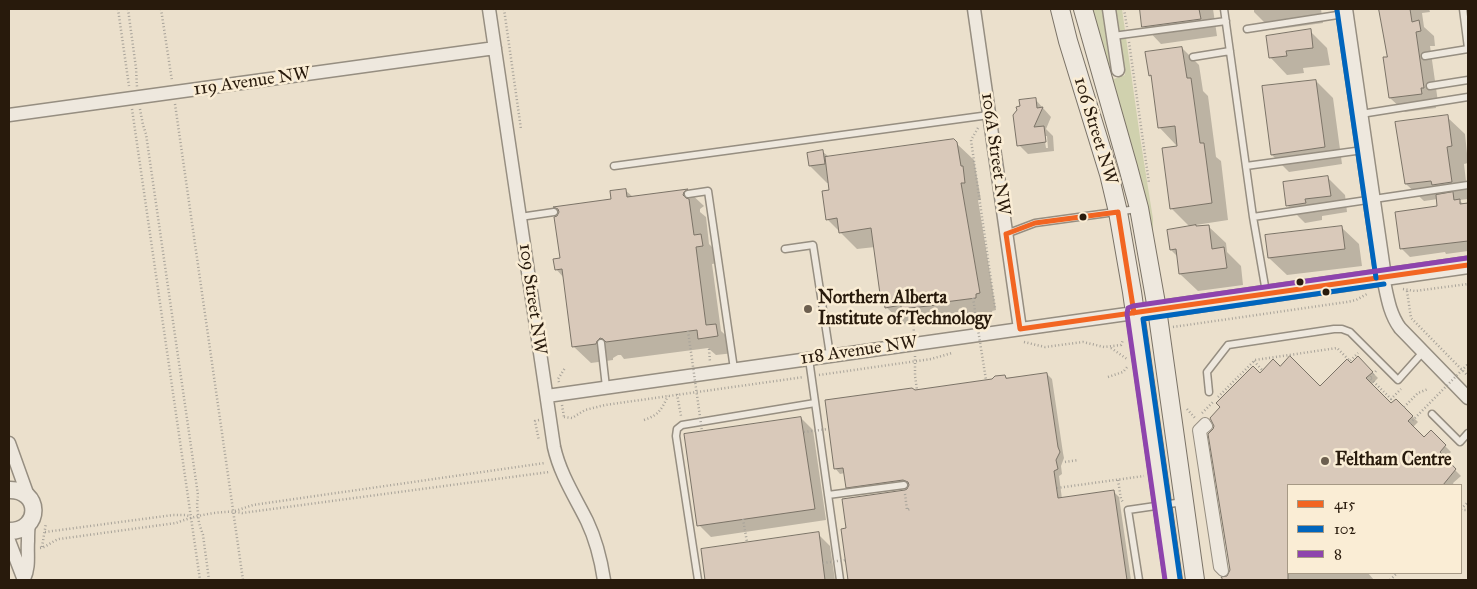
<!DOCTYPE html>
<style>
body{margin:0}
#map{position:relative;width:1477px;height:589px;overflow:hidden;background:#ebe0cc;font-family:"IM FELL Great Primer",serif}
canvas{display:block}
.frame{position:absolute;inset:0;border:10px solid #281a0c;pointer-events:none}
.legend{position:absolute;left:1287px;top:484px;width:175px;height:90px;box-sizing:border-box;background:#faedd5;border:1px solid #a69985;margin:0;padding:6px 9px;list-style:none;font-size:15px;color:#281a0c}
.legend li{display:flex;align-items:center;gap:10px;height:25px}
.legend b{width:25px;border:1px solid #a69985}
</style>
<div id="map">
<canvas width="1477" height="589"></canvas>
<div class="frame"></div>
<ul class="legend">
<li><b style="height:6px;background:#f26522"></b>415</li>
<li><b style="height:6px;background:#0065bd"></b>102</li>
<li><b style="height:6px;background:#8e44ad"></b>8</li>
</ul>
</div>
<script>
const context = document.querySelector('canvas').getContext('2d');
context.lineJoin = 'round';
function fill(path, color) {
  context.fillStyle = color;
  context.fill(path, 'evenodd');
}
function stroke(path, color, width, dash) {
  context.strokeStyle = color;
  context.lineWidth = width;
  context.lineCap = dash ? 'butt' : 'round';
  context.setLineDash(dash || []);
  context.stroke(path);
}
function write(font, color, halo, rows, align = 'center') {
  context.font = font + ' "IM FELL Great Primer",serif';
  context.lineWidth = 5;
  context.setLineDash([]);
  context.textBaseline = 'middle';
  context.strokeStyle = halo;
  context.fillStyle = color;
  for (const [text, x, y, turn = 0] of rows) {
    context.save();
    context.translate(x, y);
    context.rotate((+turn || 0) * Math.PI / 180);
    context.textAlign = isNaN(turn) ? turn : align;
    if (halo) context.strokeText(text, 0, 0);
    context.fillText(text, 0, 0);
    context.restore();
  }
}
const green = new Path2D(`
 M1091,9H1102L1111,73L1114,79L1125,75L1116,9H1122L1140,137L1153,219V240Z`);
const shadow = new Path2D(`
 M1141,9H1213L1217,36L1161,44L1144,26Z
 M1254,9H1321L1323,23L1272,30L1254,12Z
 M1381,9H1429L1430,12L1422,13L1424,27L1434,36L1435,46H1430L1438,102H1435L1436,108L1405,112L1390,98L1388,58Z
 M1310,31L1327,48L1330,65L1303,68L1304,73L1287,75L1270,57Z
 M1182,48L1199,65L1203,91L1208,96L1216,157L1221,161L1228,220L1189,226L1171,208L1178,144L1176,145L1159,127L1152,77L1150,75Z
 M1316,81L1333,98L1342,164L1289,172L1272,155Z
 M1035,99L1051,117L1046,129L1053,136L1054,151L1028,154L1019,145L1018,110ZM1044,136H1047L1048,148H1046Z
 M1447,117L1465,134L1468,163L1464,164L1468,199L1459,200L1464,205H1468V251L1446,254L1445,252L1410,257L1401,248L1439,207L1438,199L1424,201L1406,184Z
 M956,143L974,160L981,200H978L996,310L992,311L993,315L953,320V321L920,326L916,322L904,324L886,307L885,297L881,293L875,247L857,249L827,219L831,192L830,183H827L810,166L808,154L823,152L829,157Z
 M1328,178L1345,195L1347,212L1322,216V220L1305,223L1287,205Z
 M625,190L633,197L687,190L704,206L700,209V212L706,217L709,244L718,253L719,263L712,264L721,331L733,342L734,353L716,355L708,348L624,359L621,355H618L613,358V360L591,363L573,346L564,278L556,269L561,259L560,212L556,208L612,200Z
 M1208,226L1226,243L1227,252L1241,266L1243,285L1198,291L1180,274L1178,257L1171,250Z
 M1341,227L1359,244L1362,266L1287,275L1269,258Z
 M1358,358L1378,378L1371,385L1391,405L1396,400L1418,422L1413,427L1424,439L1431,432L1451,452L1444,459L1461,476L1453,483L1454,485H1288V573H1368L1374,580H1225L1223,578H1228L1231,571L1260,374L1280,368L1320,388L1351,365Z
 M1047,374L1052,379L1063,453L1064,458L1061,466L1062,474L1059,476L1062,499L1114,492L1119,497L1131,580H849L842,530H847L908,490L911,484L852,492L847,487L845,473L840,474L835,468L915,392L993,381L1005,376L1008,379Z
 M801,418L813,430L826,520L711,537L699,525Z
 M818,534L830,546L835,580H707L702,550Z`);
const building = new Path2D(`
 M1140,9H1199L1201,19L1142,27Z
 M1379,9H1410L1412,22L1419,20L1421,31L1416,32L1424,88H1421L1422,94L1389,98L1383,57H1387Z
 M1311,29L1313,48L1286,51L1287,56L1269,58L1266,36Z
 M1182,47L1187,78H1191L1200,143H1204L1212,203L1170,209L1162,148L1177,146L1175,126L1158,128L1151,75L1149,76L1145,52Z
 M1316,80L1325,147L1271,155L1262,86Z
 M1036,98L1037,108L1043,107L1034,127L1044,126L1046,142L1017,146L1013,115L1017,110L1016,107L1020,106L1019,100Z
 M1448,115L1452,146L1447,147L1452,182L1432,185L1431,181L1405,184L1395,122Z
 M954,139L957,142L961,166H963L965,183H961L980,293L976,294V298L937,303V305L901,309V305L885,308L883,293L880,294L871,228L839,233L837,218L826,220L822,191L829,190L825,157Z
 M823,150L825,164L809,166L807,153Z
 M1328,176L1331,196L1305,199L1306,203L1286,206L1283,182Z
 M626,189L627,197L688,189L684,192L683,195L686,198L689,199L694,235L701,234L703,246L696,247L706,325L716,324L718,336L698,339L697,330L606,342L603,339L600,338L597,341L596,344L572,347L562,269L555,270L553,259L560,258L554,217L557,216L559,212L558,209L553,207L611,199L610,191Z
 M1453,192L1454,200L1460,199V204L1468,203V241L1400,249L1395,212L1437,206L1436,195Z
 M1196,225V226L1209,225L1212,249L1224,247L1227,268L1179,274L1176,249L1170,250L1167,230Z
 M1342,226L1345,249L1268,258L1265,235Z
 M1290,356L1320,386L1347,359L1351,363L1358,356L1373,372L1366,378L1391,403L1396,399L1413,416L1408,421L1424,437L1431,430L1446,445L1440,452L1456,469L1443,485H1288V580H1223L1221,577L1227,576L1230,570L1208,434L1213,429L1214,426L1210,418L1220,407L1216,403L1253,366L1260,373L1273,359L1280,366Z
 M1047,373L1058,447L1060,452L1056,460L1058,469L1054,471L1058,498L1114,490L1127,580H848L841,529L846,528L842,499L905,490L907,489L909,485L908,482L903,480L846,488L843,468L834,469L825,400L912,388L915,390L992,379L995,376L1005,375L1006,378Z
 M801,417L815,509L697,526L684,434Z
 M819,532L825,580H705L701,549Z`);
const path = new Path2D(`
 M118,9L129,86
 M128,9L136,68L137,87
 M161,9L172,81
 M504,9L521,129
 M1124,9L1127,27
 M1129,42L1149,183
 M175,104L243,580
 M132,109L200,580
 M140,109L143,125L146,134L198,495L197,505L199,523L203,535L209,580
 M978,128L971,140L995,308
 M1403,289L1415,291L1468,284
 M1407,291L1411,318L1468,376
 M913,319L914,333
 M1173,327L1347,302L1356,300L1367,294
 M1024,342L1045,347L1083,342L1104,347L1121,345L1123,340
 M1111,348L1127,359
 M709,349L710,362
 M915,356V376L917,390
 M1254,361L1262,370
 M1376,371L1370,378L1391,399L1401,389
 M819,375L931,359L952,353
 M1108,377L1123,372L1128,366
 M559,382L558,379L565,368
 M677,394L681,416
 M1218,397L1255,360L1337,348L1350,361L1358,353
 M562,405L564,417
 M1404,407L1418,393L1428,389
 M1187,409L1195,418
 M1202,413L1214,401
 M564,417L572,418L585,410L605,405L804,377
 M539,420L535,421L539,441
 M644,420C659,415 661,410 668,396
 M1065,462L1078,460
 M1118,480L1121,499L1123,502
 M1057,488L1144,476
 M905,494L907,510L910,509
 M1461,509L1468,502
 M1461,510H1468
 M235,511L253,505L545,463
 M743,519L747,542
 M45,532L173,515H185L190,516
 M42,547L46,523
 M40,548C47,547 52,541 59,539L176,523C193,516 224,509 242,513L549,472
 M1390,580L1397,573`);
const service = new Path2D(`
 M1224,9L1253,217L1266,292
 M1463,9L1468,48
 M1247,29L1344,14
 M1113,36L1226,21
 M1425,56L1468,49
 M1193,57L1230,51
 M1430,86L1468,80
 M1361,114L1468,97
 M614,166L989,115
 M1246,166L1363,150
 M688,194L708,191L734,369
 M520,217L554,212
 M1253,217L1468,185
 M1006,234L1035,223L1137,209
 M785,249L813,245L830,355
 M601,343L606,387
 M809,359L840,580
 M1209,392L1207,372L1228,345L1334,329H1342L1350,332L1398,380L1423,352
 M1432,414L1460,442L1468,433
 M828,495L904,485
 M698,580L676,436L677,429L682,425L815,403
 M1139,580L1128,510L1183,502`);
const pedestrian = new Path2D(`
 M1205,423L1207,426L1201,431L1223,571L1219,567L1198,430Z`);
const minor = new Path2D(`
 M489,9L554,447C560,474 575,497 587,521C596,540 601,560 604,580
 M974,9L1020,329
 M1109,9L1118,70
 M9,115L495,48
 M1383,277C1387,295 1389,313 1400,328L1468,398
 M547,396L1134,313
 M9,443L28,496
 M9,541L24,580
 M24,579C30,566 27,555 28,541C28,535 28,529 29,524`);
const tertiary = new Path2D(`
 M1344,9L1383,277
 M1134,313L1468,265
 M9,490C41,489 42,531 9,531`);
const secondary = new Path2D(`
 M1060,9L1068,41L1109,174L1118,212L1132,292L1173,580
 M1083,9L1128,167L1139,208L1157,309L1195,580`);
const pathBridge = new Path2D(`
 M973,298L986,380
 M688,331L702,431
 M1410,423L1468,364
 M804,432L828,429
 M823,563L845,560`);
const bus1 = new Path2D(`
 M1118,212L1134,313
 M1006,234L1035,223L1118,212
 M1006,234L1020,329
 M1020,329L1468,265`);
const bus2 = new Path2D(`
 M1337,10L1376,278
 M1180,579L1143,319L1384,284`);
const bus3 = new Path2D(`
 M1165,580L1127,314L1128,308L1133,306L1467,258`);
const markers = [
 [1083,217,4.5,"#281a0c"],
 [1300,282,4.5,"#281a0c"],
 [1326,292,4.5,"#281a0c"],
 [808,309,5,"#6c5f4f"],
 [1325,461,5,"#6c5f4f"]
];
const streetNames = [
 ["119 Avenue NW",252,82,-8],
 ["106 Street NW",1095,131,73],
 ["106A Street NW",995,154,82],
 ["109 Street NW",532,299,82],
 ["118 Avenue NW",859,351,-8]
];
const poiNames = [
 ["Northern Alberta",818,299],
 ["Institute of Technology",818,320],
 ["Feltham Centre",1335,461]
];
fill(green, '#d0d1ae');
fill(shadow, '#0003');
fill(building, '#d9c9ba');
stroke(building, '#7b7367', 1);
stroke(service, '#968e81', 9);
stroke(pedestrian, '#968e81', 12);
stroke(minor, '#968e81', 15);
stroke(tertiary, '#968e81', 19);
stroke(secondary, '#7b7367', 20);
stroke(path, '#a7a299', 2.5, [1, 2.5]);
stroke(service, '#eee8de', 6);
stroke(pedestrian, '#eee8de', 10);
stroke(minor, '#eee8de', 12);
stroke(tertiary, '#eee8de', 16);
stroke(secondary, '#eee8de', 18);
stroke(pathBridge, '#a7a299', 2.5, [1, 2.5]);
stroke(bus1, '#f26522', 5);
stroke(bus2, '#0065bd', 5);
stroke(bus3, '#8e44ad', 5);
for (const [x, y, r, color] of markers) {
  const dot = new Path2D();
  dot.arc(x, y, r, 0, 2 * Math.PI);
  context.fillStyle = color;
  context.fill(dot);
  stroke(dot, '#faedd5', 2);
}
write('18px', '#281a0c', '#faedd5', streetNames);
write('bold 18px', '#281a0c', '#faedd5', poiNames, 'left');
</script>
